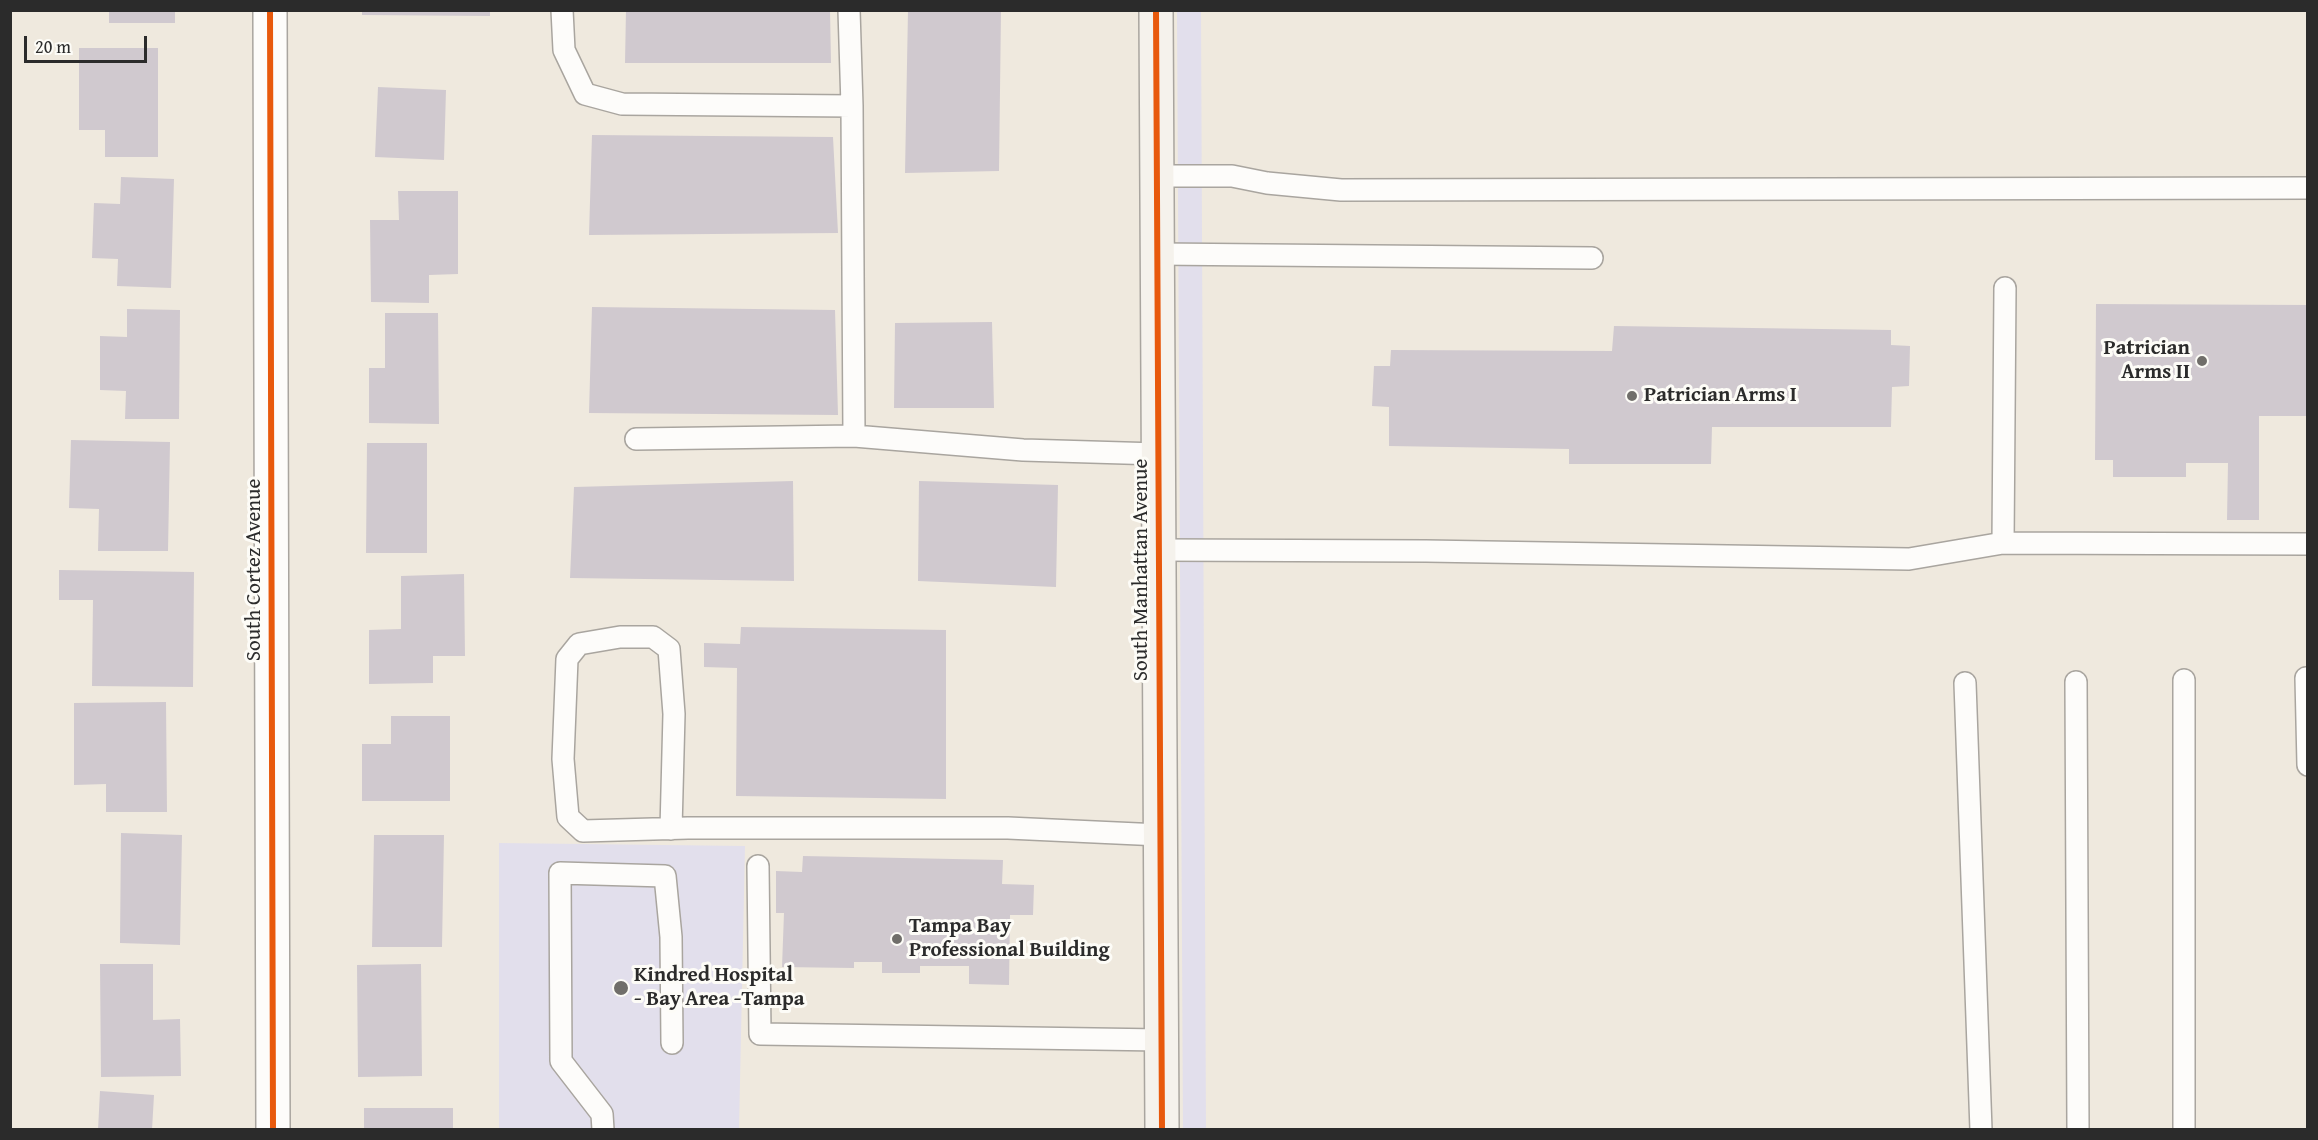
<!DOCTYPE html>
<style>
body{margin:0}
#map{position:relative;width:2318px;height:1140px;overflow:hidden;background:#efe9de;font-family:"Gentium Book Plus",serif}
canvas{display:block}
.frame{position:absolute;inset:0;border:12px solid #2b2b2b;pointer-events:none}
.scale{position:absolute;left:24px;top:36px;width:123px;height:27px;box-sizing:border-box;border:3px solid #2b2b2b;border-top:0;padding-left:8px;font-size:18px;line-height:21px;white-space:nowrap;color:#2b2b2b;-webkit-text-stroke:4px #fdfcf7;paint-order:stroke}
</style>
<div id="map">
<canvas width="2318" height="1140"></canvas>
<div class="frame"></div>
<div class="scale">20 m</div>
</div>
<script>
const context = document.querySelector('canvas').getContext('2d');
context.lineJoin = 'round';
function fill(path, color) {
  context.fillStyle = color;
  context.fill(path, 'evenodd');
}
function stroke(path, color, width, dash) {
  context.strokeStyle = color;
  context.lineWidth = width;
  context.lineCap = dash ? 'butt' : 'round';
  context.setLineDash(dash || []);
  context.stroke(path);
}
function write(font, color, halo, rows, align = 'center') {
  context.font = font + ' "Gentium Book Plus",serif';
  context.lineWidth = 6;
  context.setLineDash([]);
  context.textBaseline = 'middle';
  context.strokeStyle = halo;
  context.fillStyle = color;
  for (const [text, x, y, turn = 0] of rows) {
    context.save();
    context.translate(x, y);
    context.rotate((+turn || 0) * Math.PI / 180);
    context.textAlign = isNaN(turn) ? turn : align;
    if (halo) context.strokeText(text, 0, 0);
    context.fillText(text, 0, 0);
    context.restore();
  }
}
const built = new Path2D(`
 M1177,11H1201L1206,1130L1183,1129Z
 M499,843L745,846L739,1129L499,1130Z`);
const building = new Path2D(`
 M109,10H175V23H109Z
 M362,10H490V16L362,15Z
 M626,10H830L831,63H625Z
 M908,10H1001L999,171L905,173Z
 M79,48H158V157H105V130H79Z
 M378,87L446,90L444,160L375,157Z
 M592,135L833,137L838,233L589,235Z
 M121,177L174,179L171,288L117,286L118,259L92,258L94,203L120,204Z
 M398,191H458V274L429,275V303L371,302L370,220H399Z
 M2096,304L2308,305V416H2259V520H2227L2228,463H2186V477H2113V460H2095Z
 M592,307L835,310L838,415L589,413Z
 M127,309L180,310L179,419H125L126,391L100,390V336L127,337Z
 M385,313H438L439,424L369,423V368H385Z
 M992,322L994,408H894L895,323Z
 M1614,326L1891,330V345L1910,346L1909,386L1892,387L1891,427H1712L1711,464H1569V449L1389,446V407L1372,406L1374,366H1390L1391,350L1612,351Z
 M71,440L170,442L168,551H98L99,509L69,508Z
 M367,443H427V553H366Z
 M793,481L794,581L570,578L574,487Z
 M919,481L1058,485L1056,587L918,581Z
 M59,570L194,572L193,687L92,686L93,600H59Z
 M464,574L465,656H433V683L369,684V630L401,629V576Z
 M741,627L946,630V799L736,796L737,668L704,667V643L740,644Z
 M166,702L167,812H106V784L74,785V703Z
 M391,716H450V801H362V744H391Z
 M121,833L182,835L180,945L120,943Z
 M374,835H444L442,947H372Z
 M803,856L1003,860L1002,884L1034,885L1033,915H1010L1009,985L969,984V966H920V973H882V962H854V968L782,967L784,913H776V871L802,872Z
 M100,964H153V1020L180,1019L181,1076L101,1077Z
 M421,964L422,1076L358,1077L357,965Z
 M100,1091L154,1095L152,1130H98Z
 M364,1108H453V1130H364Z`);
const lane = new Path2D(`
 M562,10L564,50L585,94L622,104L852,106L849,10
 M852,106L854,436L1023,450L1158,454
 M1157,176H1232L1267,183L1341,190L2308,188
 M1157,254L1592,258
 M636,439L854,436
 M2003,543L2005,288
 M1159,550L1426,551L1909,559L2003,543L2308,544
 M2306,678L2308,765
 M2184,680V1130
 M2076,682L2078,1130
 M1965,683L1981,1130
 M671,829L674,714L669,649L653,637H620L579,644L567,659L563,759L568,817L583,831L688,828H1008L1160,835
 M758,866L760,1034L1161,1040
 M603,1130L602,1114L561,1061L560,873L665,876L671,937L672,1043`);
const street = new Path2D(`
 M270,10L273,1130`);
const secondary = new Path2D(`
 M1156,10L1162,1130`);
const cycleway = new Path2D(`
 M270,10L273,1130
 M1156,10L1162,1130`);
const markers = [
 [2202,361,6,"#706e6a"],
 [1632,396,6,"#706e6a"],
 [897,939,6,"#706e6a"],
 [621,988,8,"#706e6a"]
];
const poiNames = [
 ["Patrician",2190,349,"right"],
 ["Arms II",2190,373,"right"],
 ["Patrician Arms I",1644,396],
 ["Tampa Bay",909,927],
 ["Professional Building",909,951],
 ["Kindred Hospital",634,976],
 ["- Bay Area -Tampa",634,1000]
];
const streetNames = [
 ["South Cortez Avenue",255,570,-90],
 ["South Manhattan Avenue",1142,570,-90]
];
fill(built, '#e2dfec');
fill(building, '#d0c9cf');
stroke(lane, '#a9a59f', 24);
stroke(street, '#a9a59f', 36);
stroke(secondary, '#a9a59f', 36);
stroke(lane, '#fdfcfa', 21);
stroke(street, '#fdfcfa', 33);
stroke(secondary, '#f5f2ec', 33);
stroke(cycleway, '#e8590c', 6);
for (const [x, y, r, color] of markers) {
  const dot = new Path2D();
  dot.arc(x, y, r, 0, 2 * Math.PI);
  context.fillStyle = color;
  context.fill(dot);
  stroke(dot, '#fdfcf7', 2);
}
write('bold 21px', '#2b2b2b', '#fdfcf7', poiNames, 'left');
write('21px', '#2b2b2b', '#fdfcf7', streetNames);
</script>
